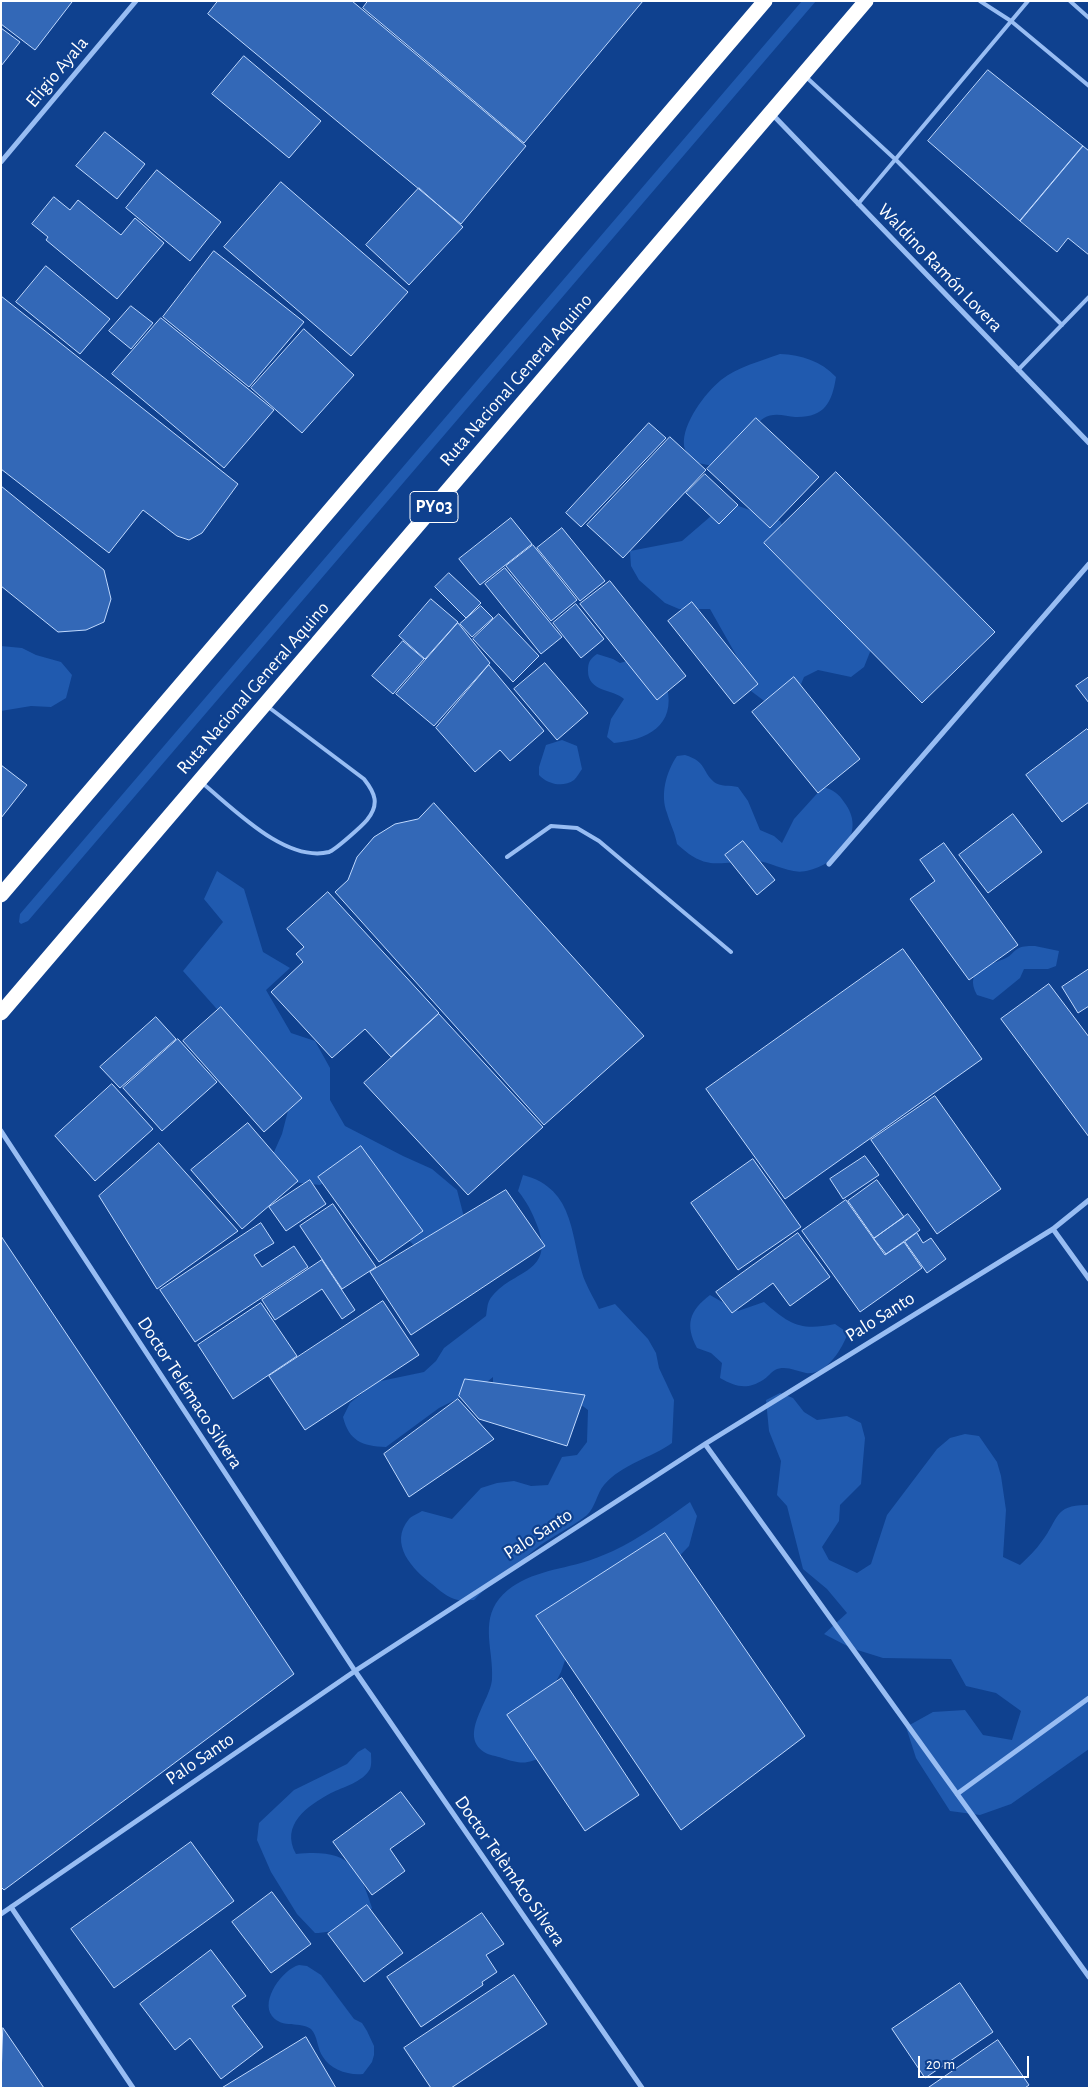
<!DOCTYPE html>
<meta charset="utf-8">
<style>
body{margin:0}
#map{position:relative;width:1090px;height:2089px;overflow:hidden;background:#0f418f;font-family:"Alegreya Sans",sans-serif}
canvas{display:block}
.frame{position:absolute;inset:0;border:2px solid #fff;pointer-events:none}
.scale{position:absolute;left:918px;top:2056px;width:111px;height:22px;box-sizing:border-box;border:2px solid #fff;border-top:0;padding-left:6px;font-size:15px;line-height:18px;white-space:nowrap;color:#fff;-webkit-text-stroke:4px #0f418f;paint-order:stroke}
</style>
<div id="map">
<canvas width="1090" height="2089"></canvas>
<div class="frame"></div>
<div class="scale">20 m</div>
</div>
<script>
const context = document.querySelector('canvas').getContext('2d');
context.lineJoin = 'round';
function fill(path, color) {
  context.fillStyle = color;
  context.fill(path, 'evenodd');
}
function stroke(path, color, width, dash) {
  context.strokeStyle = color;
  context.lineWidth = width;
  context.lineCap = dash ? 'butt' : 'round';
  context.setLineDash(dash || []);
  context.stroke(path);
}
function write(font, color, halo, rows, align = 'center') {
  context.font = font + ' "Alegreya Sans",sans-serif';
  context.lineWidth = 4.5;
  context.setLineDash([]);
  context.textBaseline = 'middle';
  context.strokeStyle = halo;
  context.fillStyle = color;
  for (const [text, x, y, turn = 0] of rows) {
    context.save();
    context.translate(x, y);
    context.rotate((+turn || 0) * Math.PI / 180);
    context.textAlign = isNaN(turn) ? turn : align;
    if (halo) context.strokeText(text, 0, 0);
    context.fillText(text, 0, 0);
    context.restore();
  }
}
const green = new Path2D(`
 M802,1H816L28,921L21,924L19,922L20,914Z
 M780,354C802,355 821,361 836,377C832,403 824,418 795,417C786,416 773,412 764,418C751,426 733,455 723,468L693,462C690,457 684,450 684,445C682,424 705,393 721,380C737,367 761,361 780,354Z
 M733,504L780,521L810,580L876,637L864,667L851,677L818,670L804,677L792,706L775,709L751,691L740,662L710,609H679L665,603L639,580L631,566L630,551L682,541L718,510Z
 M1,646L22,648L36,655L61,662L72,675L66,698L51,707L31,706L1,711Z
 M597,654L613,659L620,663L627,661L667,687C676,726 647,740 614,743L607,737L611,719L624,699C613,689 588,692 588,671C588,662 590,659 597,654Z
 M562,740L577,746L582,769C580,772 577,777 574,780C563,788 547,784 539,775V767L546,745Z
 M685,755C707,762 701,770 714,782C720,787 730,785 738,787L748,801L760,830L774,836L782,843L794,819L823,787C832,789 839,794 844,802C867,831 840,862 810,870C788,877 771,859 751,861C716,863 705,870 677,844C675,832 670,824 667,813C660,795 666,772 677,756Z
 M217,871L244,889L263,952L290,968L266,990L291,1033L315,1041L330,1068V1100L345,1126L403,1156L432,1169L457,1190L465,1221L415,1246L393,1226L346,1167L320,1185L291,1182L270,1161L282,1134L290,1103L223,1016L183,971L223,922L204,899Z
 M1035,946L1059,951L1056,966L1048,969H1024L1020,978L993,1000L977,995C963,969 989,966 1006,958C1011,956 1014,950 1019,948C1023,946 1030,946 1035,946Z
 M523,1175C577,1189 570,1239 585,1281C589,1291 595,1300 599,1309L615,1304L648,1339L656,1353L659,1368L674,1400L672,1443C651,1458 622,1464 604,1485C597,1493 595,1508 587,1515C570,1529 549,1537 533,1551C525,1557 518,1566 510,1572C496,1581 485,1588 474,1600C469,1600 463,1601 458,1600C448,1598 439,1590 432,1584C413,1570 388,1544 409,1519C411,1516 418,1514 422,1511L452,1519L481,1488L497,1483L514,1481L531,1486L548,1485L562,1457L577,1455L587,1442L588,1410L576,1401L493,1394V1377L481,1387L439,1408L386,1447C362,1446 349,1441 343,1417L350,1403L376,1382L424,1372L436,1361L444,1348L486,1316C487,1311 487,1305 489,1301C508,1269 557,1276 537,1225C532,1212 527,1202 518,1191Z
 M710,1295L738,1311L764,1302C790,1325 801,1331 835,1324L848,1333C842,1349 826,1376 806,1373C796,1371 785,1365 775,1370C771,1372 768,1377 763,1380C747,1390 736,1387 720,1378L722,1363L711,1353L697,1348C685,1325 689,1311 710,1295Z
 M780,1393L793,1398L804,1412L817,1420L847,1416L861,1423L865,1438L861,1484L840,1505L839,1521L822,1547L829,1560L857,1573L871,1564L887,1515L937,1449L950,1438L965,1434L979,1436L997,1462L1001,1476L1006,1510L1003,1557L1020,1565C1028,1557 1036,1550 1042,1541C1059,1519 1054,1504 1089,1505V1749L1011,1804L980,1815L950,1811L916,1758L906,1727L933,1712L965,1710L983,1735L1012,1740L1021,1711L996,1693L966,1686L951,1659L883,1658L851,1648L824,1634L847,1613L827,1589L803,1569L787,1506L777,1495L781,1461L769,1431L766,1400Z
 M690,1502L697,1516L689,1546L667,1569L575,1631L561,1672L542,1709L545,1755C527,1765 521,1764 502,1758C497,1756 488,1755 484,1752C458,1735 491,1700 492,1679C494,1652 480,1623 499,1599C520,1574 552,1571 581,1563C592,1560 603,1555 613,1551C640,1538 665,1520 690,1502Z
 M365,1748L371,1753C371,1758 372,1764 370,1769C363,1782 343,1787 331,1793C307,1806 280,1825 296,1854C346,1849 358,1863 372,1908C362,1924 333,1933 315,1933L297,1914L271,1872L257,1840L259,1823L294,1790L347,1764L358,1752Z
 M299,1965L307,1966L321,1975L354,2019L362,2023L367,2031L374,2046V2055L372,2062L363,2074C349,2076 330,2069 323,2057C317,2049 318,2036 311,2029C301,2021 282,2029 272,2016C260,2000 283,1969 299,1965Z`);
const building = new Path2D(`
 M1,1H70L72,2L35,50L1,24Z
 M218,1H352L526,146L461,224L208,14Z
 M368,1H643L524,143L363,8Z
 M1,28L20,42L1,66Z
 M244,56L321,121L289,158L212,94Z
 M988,70L1083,146L1020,221L928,141Z
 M105,132L145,164L117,199L76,166Z
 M1083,146L1089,151V255L1068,238L1057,252L1020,221Z
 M157,170L221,222L190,261L126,208Z
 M281,182L408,292L351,356L224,247Z
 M419,188L463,227L409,285L366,245Z
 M54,197L70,210L78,200L121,235L135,218L164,243L117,299L46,240L48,237L32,224Z
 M214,251L304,322L249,387L163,317Z
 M46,266L110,319L80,354L16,302Z
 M1,296L238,484L202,533L189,540L177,536L143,510L109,553L1,469Z
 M131,306L153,323L131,349L109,331Z
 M161,318L274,410L224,468L112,374Z
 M304,329L354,375L302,433L251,388Z
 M756,418L819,477L770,528L707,469Z
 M649,423L666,438L581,527L566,513Z
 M670,437L706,470L623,558L587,525Z
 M836,472L995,632L922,703L764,543Z
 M705,474L738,505L719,524L686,493Z
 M1,486L104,570L111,599L104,622L86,630L58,632L1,586Z
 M511,518L532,544L480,585L459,559Z
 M562,528L605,581L580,601L537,548Z
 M533,545L577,600L551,621L506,566Z
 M505,568L562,637L541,654L485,584Z
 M449,573L481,603L466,618L435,587Z
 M610,581L686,676L657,700L580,604Z
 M431,599L458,622L425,659L399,636Z
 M692,602L758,684L734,704L668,621Z
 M576,604L604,639L581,658L553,623Z
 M481,606L493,618L472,637L460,624Z
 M499,614L539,656L513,682L473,639Z
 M458,623L490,663L434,726L396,694Z
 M403,641L424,659L393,694L372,676Z
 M545,663L588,713L557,740L514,689Z
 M489,665L544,731L510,761L500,750L475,772L436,728Z
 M794,677L860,759L818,793L752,712Z
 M1089,677V703L1076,686Z
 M1087,729L1089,731V802L1062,822L1026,775Z
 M1,765L27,785L1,818Z
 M434,803L644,1036L544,1125L335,892L348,880L357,857L374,837L395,824L418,819Z
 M1013,814L1042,852L988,893L959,855Z
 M743,841L775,880L757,895L725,855Z
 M944,843L1018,945L969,980L910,899L935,881L920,860Z
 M328,892L439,1013L391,1057L365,1029L332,1058L271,992L303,962L296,954L304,947L287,929Z
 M903,949L982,1059L785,1199L706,1089Z
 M1089,969V1006L1078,1013L1062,987Z
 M1049,984L1089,1037V1137L1001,1019Z
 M221,1007L302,1098L264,1132L183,1041Z
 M439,1014L543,1127L468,1195L364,1083Z
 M156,1017L176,1039L120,1088L100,1067Z
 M178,1039L217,1082L162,1131L123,1088Z
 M112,1084L153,1129L95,1181L55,1136Z
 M935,1096L1001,1189L937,1234L871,1140Z
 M248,1123L298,1181L242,1229L191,1170Z
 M159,1143L238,1231L157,1289L99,1196Z
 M361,1146L423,1231L379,1262L318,1177Z
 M865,1156L879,1175L843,1199L830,1179Z
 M753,1159L801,1227L738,1270L691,1203Z
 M310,1180L326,1204L286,1231L269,1207Z
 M877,1180L904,1217L874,1238L848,1201Z
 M506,1190L545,1246L411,1335L370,1272Z
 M846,1200L885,1255L904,1242L922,1268L860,1312L802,1231Z
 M333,1204L376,1267L342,1289L300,1226Z
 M908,1214L920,1230L886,1254L874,1239Z
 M261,1223L274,1243L254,1255L262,1267L294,1246L308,1267L195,1342L160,1290Z
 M798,1233L830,1277L790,1306L773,1283L732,1313L716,1292Z
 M917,1233L923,1243L931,1238L946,1259L927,1273L905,1242Z
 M1,1236L294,1674L4,1890L1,1887Z
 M322,1260L355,1310L342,1319L322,1289L275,1320L262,1300Z
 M383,1301L419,1355L305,1430L269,1376Z
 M261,1303L297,1356L233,1399L198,1345Z
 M465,1379L585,1395L567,1446L479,1419L459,1396Z
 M458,1399L494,1439L409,1497L384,1454Z
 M665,1533L805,1736L681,1830L536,1616Z
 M562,1678L639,1795L585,1831L507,1715Z
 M401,1792L425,1824L390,1849L405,1871L372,1895L333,1842Z
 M191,1842L234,1901L114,1988L71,1929Z
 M272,1892L311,1944L271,1973L232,1922Z
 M367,1905L403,1953L364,1982L328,1934Z
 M482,1913L504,1944L486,1955L497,1972L482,1982L483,1985L421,2027L387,1977Z
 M211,1950L246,1996L232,2006L263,2047L221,2079L190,2038L175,2050L140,2004Z
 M514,1975L547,2024L451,2088H431L404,2048Z
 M960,1983L993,2032L925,2078L892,2029Z
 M3,2028L44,2088H1Z
 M306,2037L336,2088H222Z
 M998,2040L1029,2085L1025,2088H928Z`);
const lane = new Path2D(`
 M980,1L1011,21L1089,86
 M1070,1L1089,18
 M805,76L896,160L1062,325
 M858,204L1028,1
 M1018,370L1089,297
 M201,782C233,808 285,863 329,852C335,850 362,826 367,820C380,804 375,793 364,779L267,706
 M507,857L551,826L577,828L599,841L731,952`);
const street = new Path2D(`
 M772,114L1089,443
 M1,162L136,1
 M829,864L1089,564
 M1,1131L355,1671L642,2088
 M1053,1229L1089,1279
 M705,1444L1089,1977
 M957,1794L1089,1698
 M11,1907L133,2088
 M1,1914L355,1671L705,1444L1053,1229L1089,1200`);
const highway = new Path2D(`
 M1,895L765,1
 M1,1013L866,1`);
const shields = [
 [434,507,48]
];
const shieldNames = [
 ["PY03",434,507]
];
const streetNames = [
 ["Eligio Ayala",57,72,-50],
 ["Waldino Ramón Lovera",940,268,46],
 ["Ruta Nacional General Aquino",516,380,-49],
 ["Ruta Nacional General Aquino",253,688,-49],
 ["Palo Santo",880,1317,-32],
 ["Doctor Telémaco Silvera",190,1393,57],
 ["Palo Santo",538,1534,-33],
 ["Palo Santo",200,1759,-34],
 ["Doctor TelèmAco Silvera",510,1871,55]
];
fill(green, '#205aaf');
fill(building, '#3368b7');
stroke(building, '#c0d9fe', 1);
stroke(lane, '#98bdf3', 4);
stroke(street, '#98bdf3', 5);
stroke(highway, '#fff', 15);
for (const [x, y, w] of shields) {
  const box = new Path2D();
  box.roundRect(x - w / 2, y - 15.5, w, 31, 4);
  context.fillStyle = '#0f418f';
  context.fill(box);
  stroke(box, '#fff', 1);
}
write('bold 18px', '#fff', null, shieldNames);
write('19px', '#fff', '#0f418f', streetNames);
</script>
